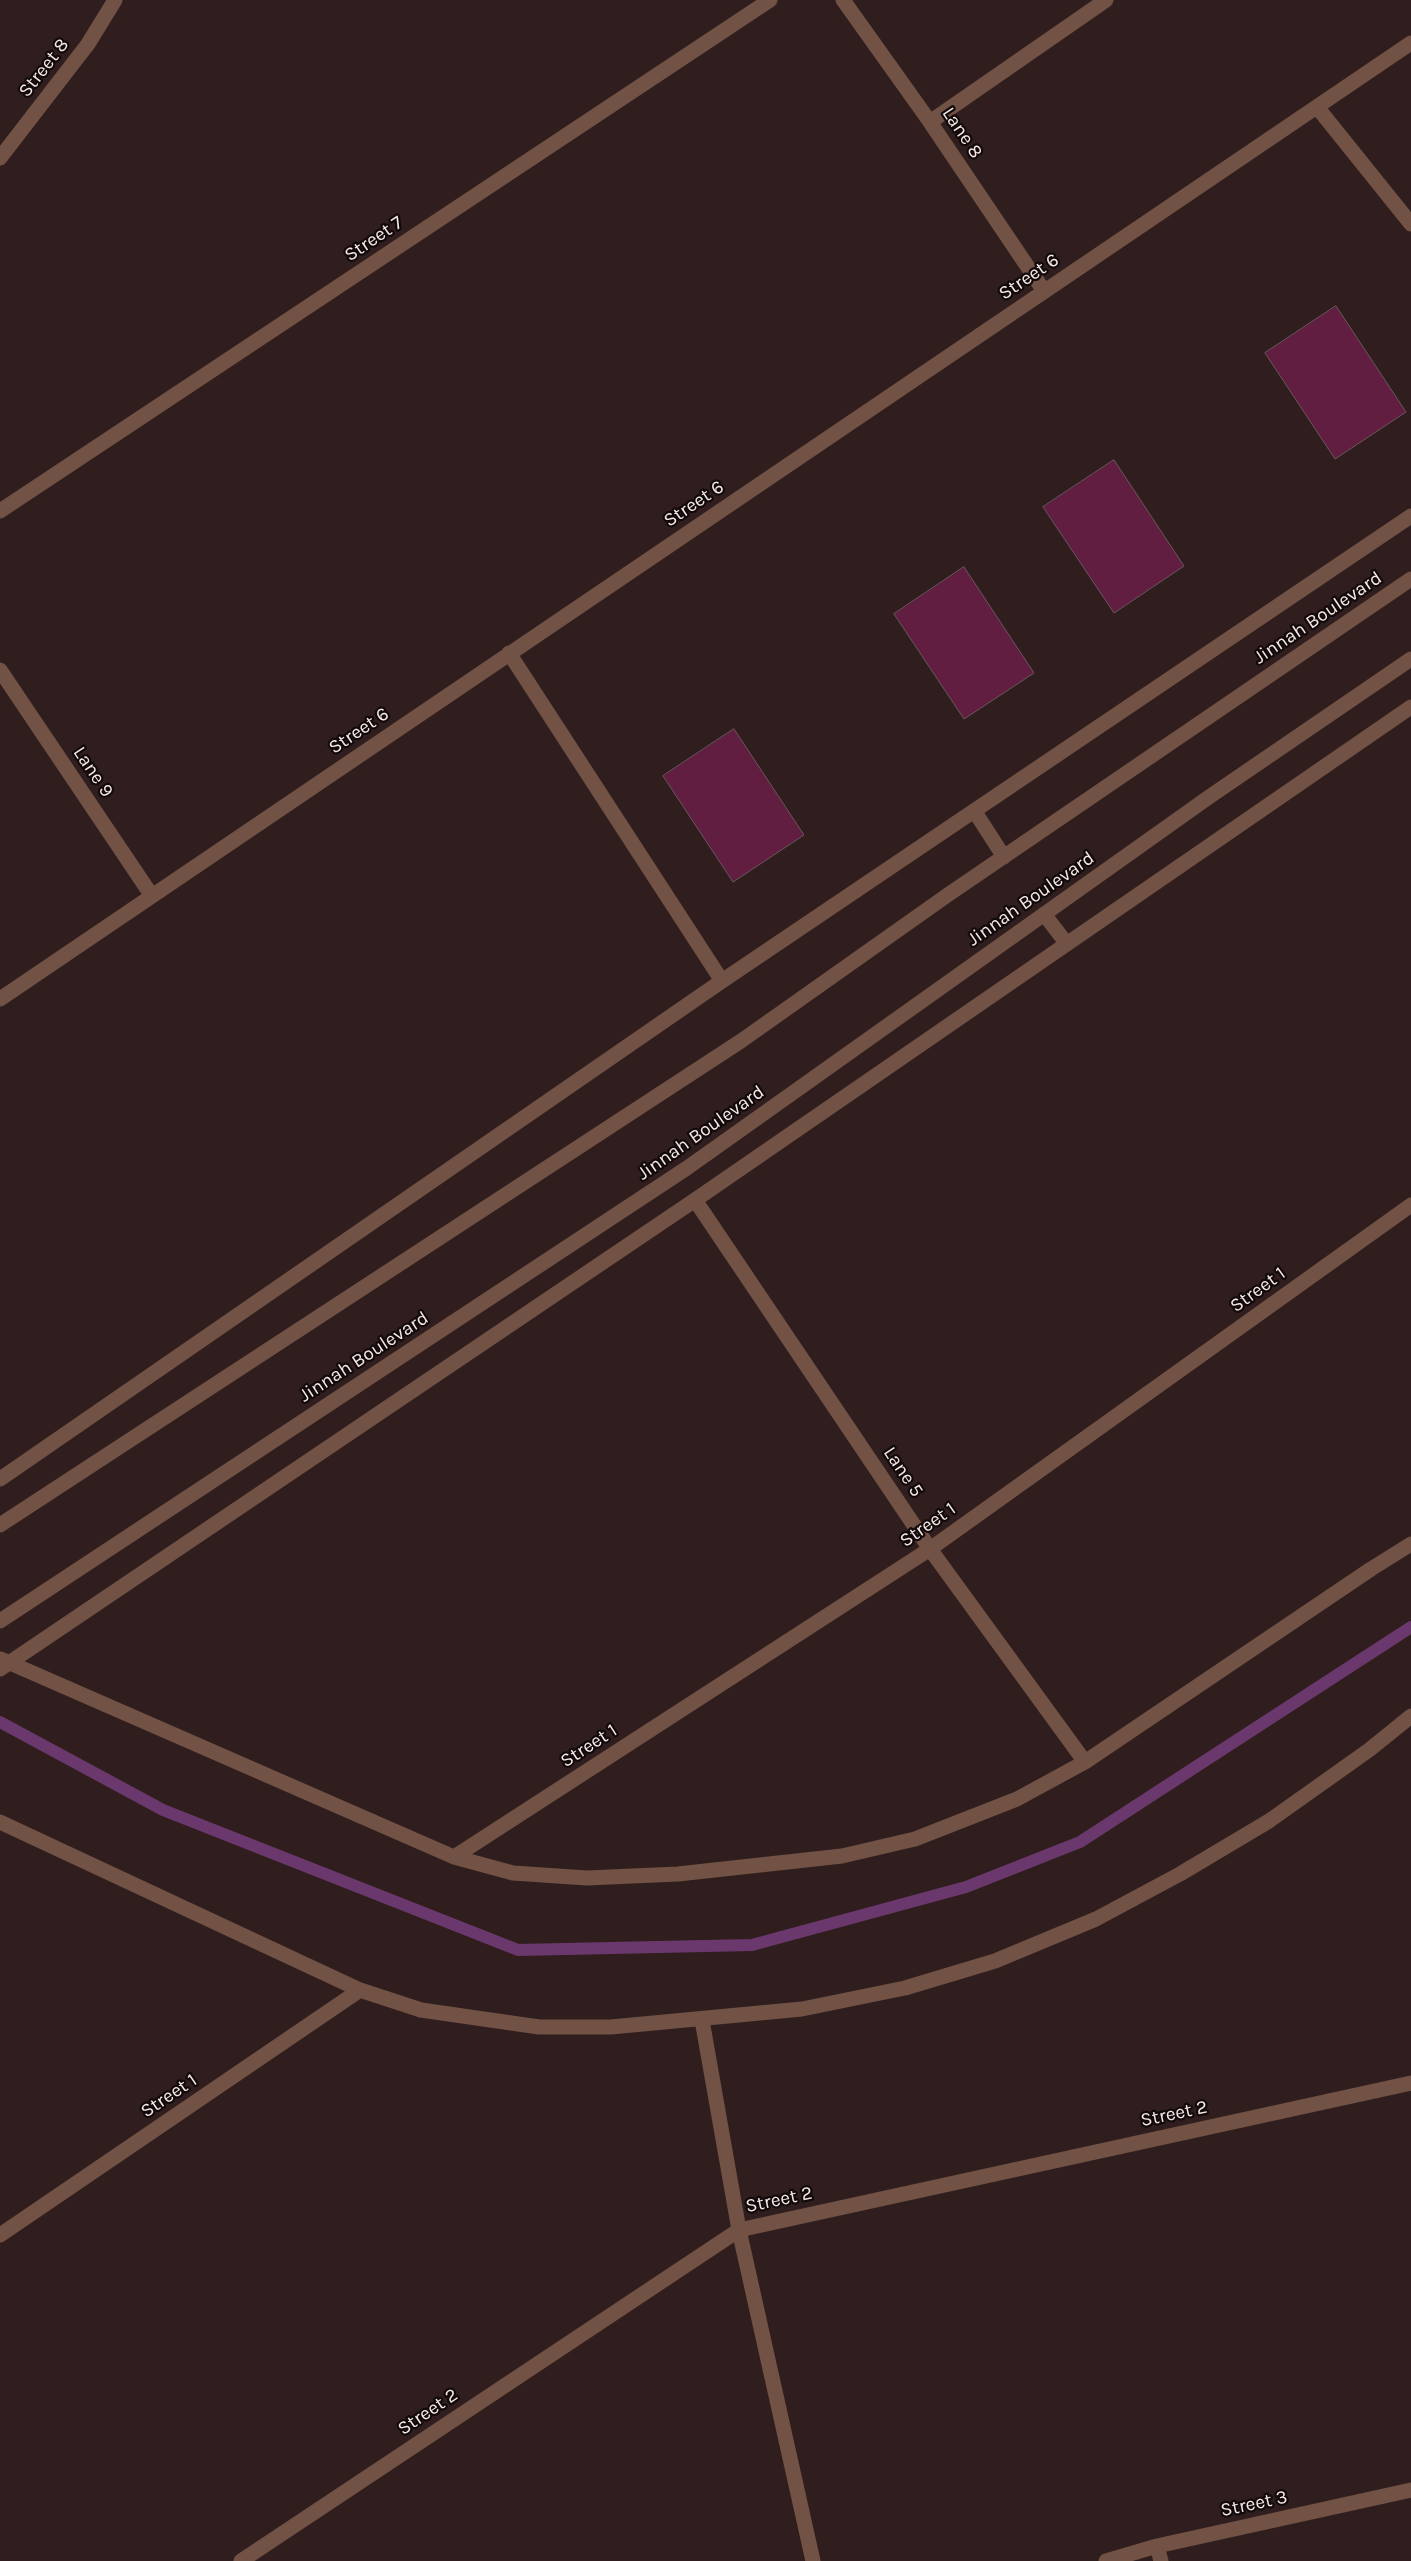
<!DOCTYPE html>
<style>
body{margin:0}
canvas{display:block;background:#301e1e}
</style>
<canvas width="1411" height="2561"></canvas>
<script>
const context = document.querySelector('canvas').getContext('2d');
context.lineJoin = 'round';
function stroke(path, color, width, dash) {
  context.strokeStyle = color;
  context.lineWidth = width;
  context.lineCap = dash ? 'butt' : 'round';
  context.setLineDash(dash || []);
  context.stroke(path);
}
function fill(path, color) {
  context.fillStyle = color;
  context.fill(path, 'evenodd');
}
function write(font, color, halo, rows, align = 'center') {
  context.font = font + ' Karla,sans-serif';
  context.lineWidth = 4.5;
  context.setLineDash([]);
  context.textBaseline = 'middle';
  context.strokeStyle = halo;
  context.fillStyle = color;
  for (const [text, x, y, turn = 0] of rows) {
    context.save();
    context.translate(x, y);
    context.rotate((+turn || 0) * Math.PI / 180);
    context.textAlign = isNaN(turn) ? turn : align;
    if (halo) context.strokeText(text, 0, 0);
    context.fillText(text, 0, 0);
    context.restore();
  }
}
const stream = new Path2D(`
 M0,1722L163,1810L518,1950L752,1945L966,1887L1080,1842L1411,1627`);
const building = new Path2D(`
 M1336,306L1406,412L1335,459L1265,353Z
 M1114,460L1184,566L1114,613L1043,507Z
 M964,567L1034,673L964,719L894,614Z
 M734,729L804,835L733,882L663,776Z`);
const minor = new Path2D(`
 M843,0L930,122L1044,291
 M1317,107L1411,224
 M930,122L1106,0
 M0,158L88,44L115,0
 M0,511L770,0
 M509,653L722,981
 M0,670L152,896
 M975,812L1004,857
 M1044,914L1067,944
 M0,999L1411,43
 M695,1200L930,1549L1085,1762
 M0,1479L722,981L1411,516
 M0,1525L741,1041L949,894L1411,579
 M0,1621L687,1168L1209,797L1411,659
 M1,1659L454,1857L513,1873L587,1878L678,1874L842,1856L915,1839L1017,1799L1085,1762L1371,1569L1411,1544
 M0,1669L695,1200L1411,707
 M0,1822L360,1990L421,2010L539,2027H611L802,2009L905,1988L995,1961L1096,1919L1180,1874L1269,1821L1369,1750L1411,1716
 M454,1857L930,1549L1411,1205
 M702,2020L739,2230L813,2561
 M0,2235L360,1990
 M1157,2546L1161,2561
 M241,2561L739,2230L1411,2083
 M1106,2561L1157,2546L1411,2490`);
const streetNames = [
 ["Street 8",44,68,-52],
 ["Lane 8",962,133,56],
 ["Street 7",374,239,-34],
 ["Street 6",1029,277,-34],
 ["Street 6",694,504,-34],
 ["Jinnah Boulevard",1318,618,-34],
 ["Street 6",359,731,-34],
 ["Lane 9",93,772,56],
 ["Jinnah Boulevard",1031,899,-35],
 ["Jinnah Boulevard",701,1133,-35],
 ["Street 1",1258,1290,-36],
 ["Jinnah Boulevard",364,1357,-33],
 ["Lane 5",903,1472,56],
 ["Street 1",928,1525,-35],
 ["Street 1",589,1746,-33],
 ["Street 1",169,2096,-34],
 ["Street 2",1174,2114,-12],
 ["Street 2",779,2200,-12],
 ["Street 2",428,2412,-34],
 ["Street 3",1254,2504,-12]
];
stroke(stream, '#6b386e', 12);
fill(building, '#621e40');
stroke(building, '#69565d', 1);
stroke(minor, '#715244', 15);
write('19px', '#f5e8e7', '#120a0a', streetNames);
</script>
